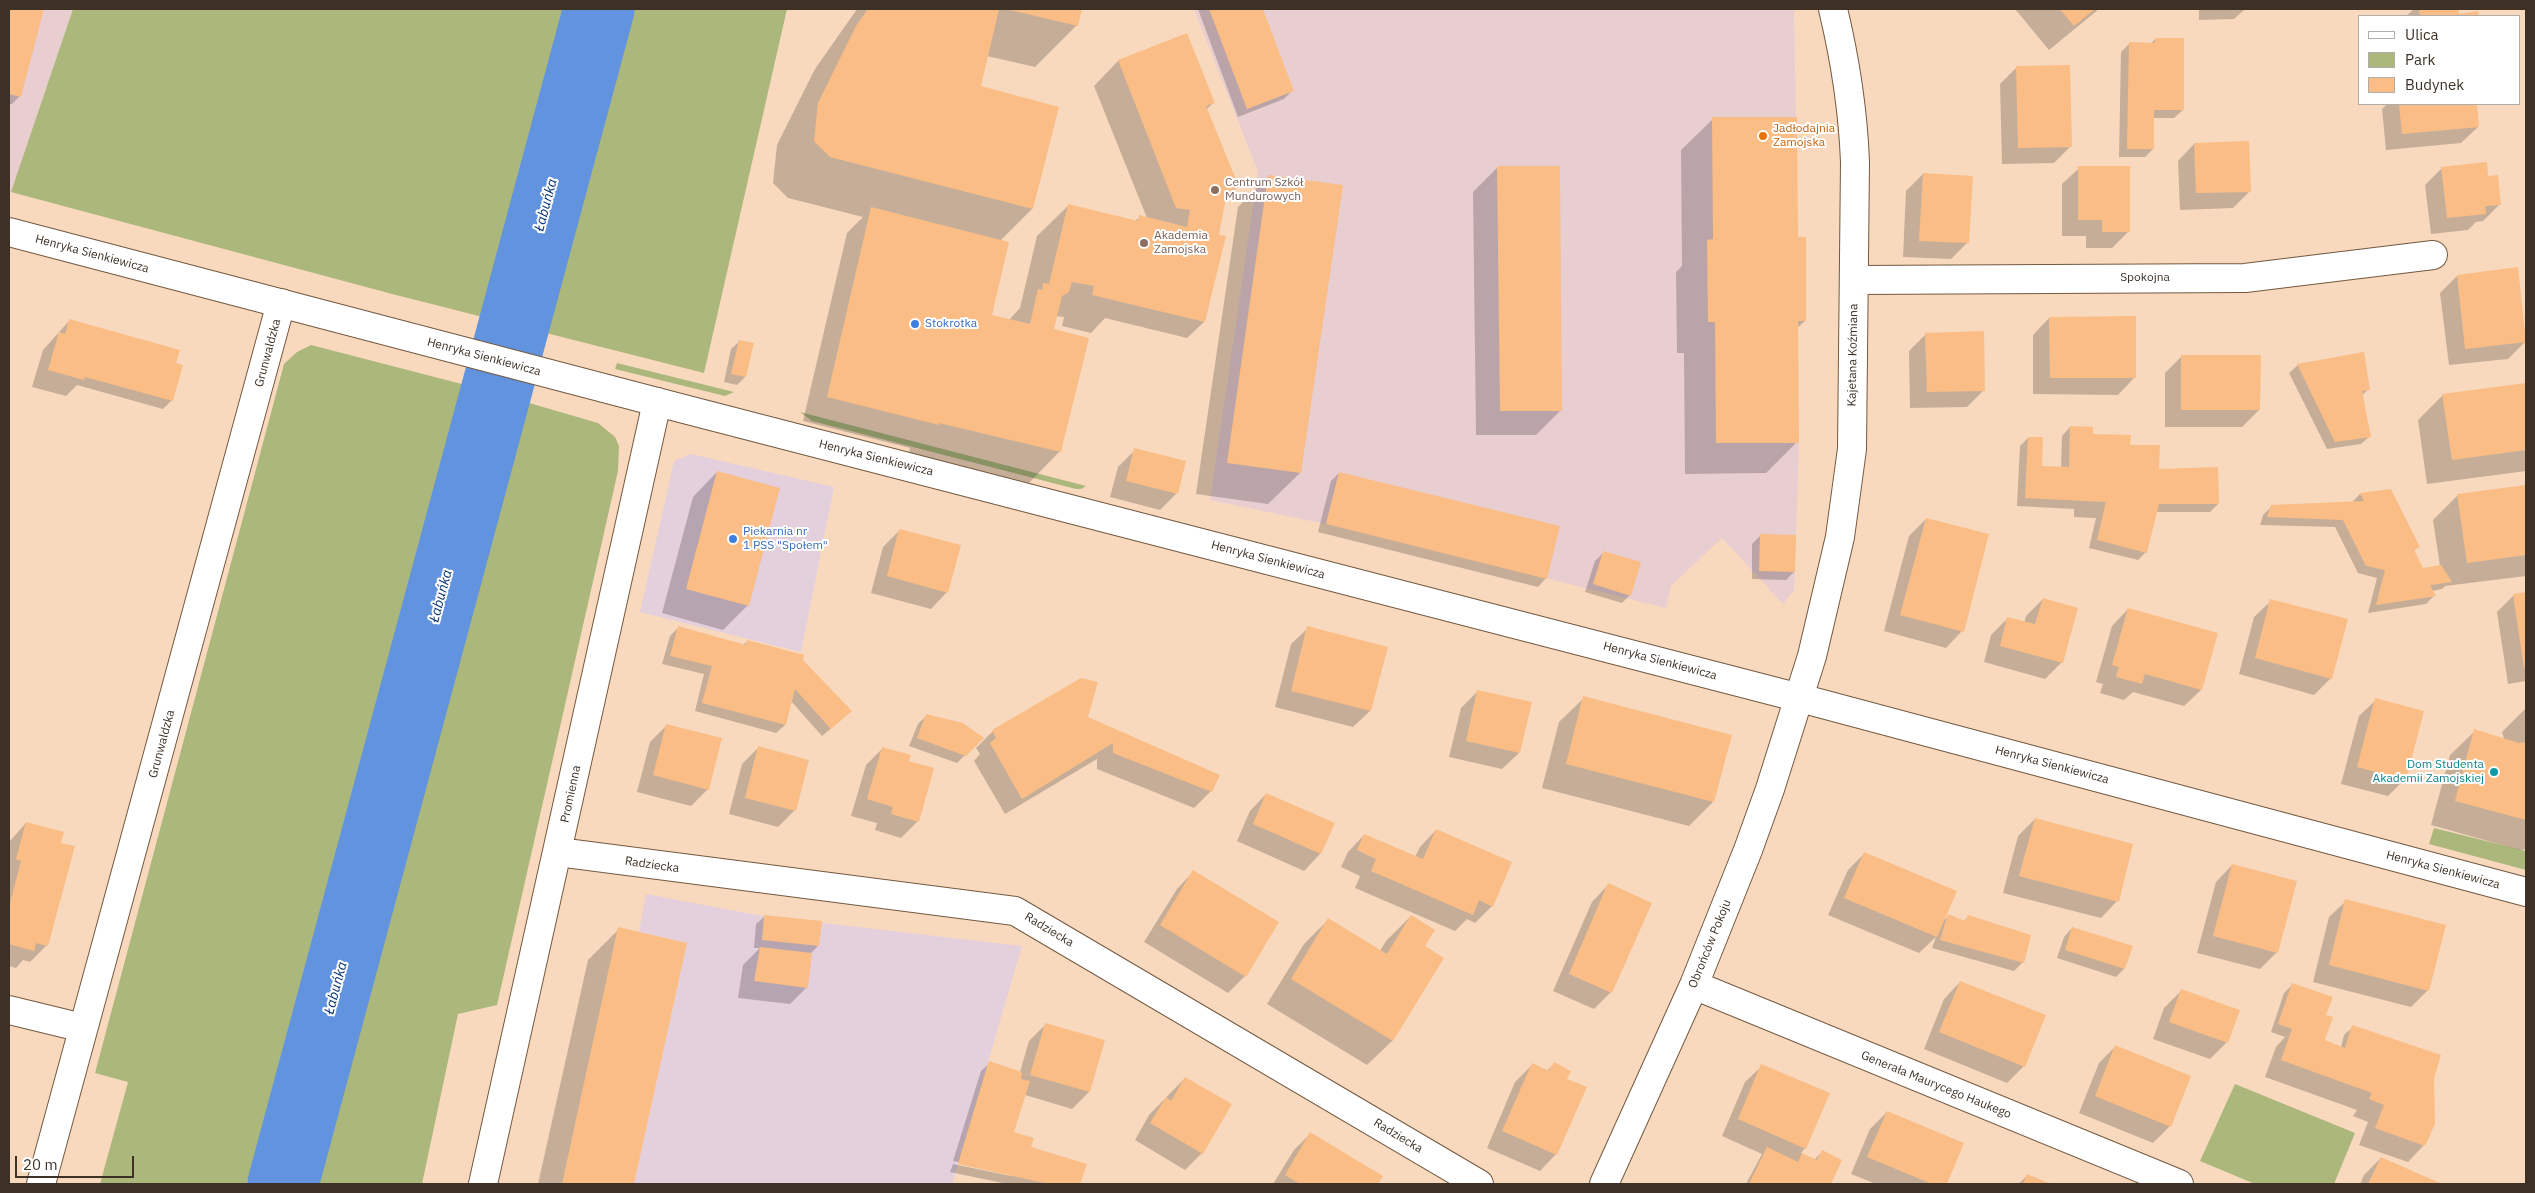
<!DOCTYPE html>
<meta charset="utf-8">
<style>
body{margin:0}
#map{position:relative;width:2535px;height:1193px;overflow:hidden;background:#f8d9be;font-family:"IBM Plex Sans",sans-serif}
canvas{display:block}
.frame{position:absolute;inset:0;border:10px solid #3d3126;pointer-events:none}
.legend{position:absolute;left:2358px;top:15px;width:162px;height:90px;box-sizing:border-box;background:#fff;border:1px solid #b1ada8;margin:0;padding:6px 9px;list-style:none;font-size:15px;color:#3d3126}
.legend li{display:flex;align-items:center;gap:10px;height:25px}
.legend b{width:25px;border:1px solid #b1ada8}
.scale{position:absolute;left:15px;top:1156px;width:119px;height:22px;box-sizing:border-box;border:2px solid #3d3126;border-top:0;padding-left:6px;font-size:15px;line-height:18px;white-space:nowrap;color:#3d3126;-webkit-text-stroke:4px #fff;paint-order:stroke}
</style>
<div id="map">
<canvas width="2535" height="1193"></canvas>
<div class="frame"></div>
<ul class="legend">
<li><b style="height:6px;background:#fff"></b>Ulica</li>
<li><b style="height:14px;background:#acb77c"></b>Park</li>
<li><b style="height:14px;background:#fabd86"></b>Budynek</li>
</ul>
<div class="scale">20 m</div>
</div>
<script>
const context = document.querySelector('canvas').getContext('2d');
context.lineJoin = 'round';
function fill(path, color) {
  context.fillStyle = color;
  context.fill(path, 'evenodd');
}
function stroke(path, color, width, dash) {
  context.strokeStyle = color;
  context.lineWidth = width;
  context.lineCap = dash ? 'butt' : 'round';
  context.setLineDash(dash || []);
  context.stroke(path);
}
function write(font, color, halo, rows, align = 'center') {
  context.font = font + ' "IBM Plex Sans",sans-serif';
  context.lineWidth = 4;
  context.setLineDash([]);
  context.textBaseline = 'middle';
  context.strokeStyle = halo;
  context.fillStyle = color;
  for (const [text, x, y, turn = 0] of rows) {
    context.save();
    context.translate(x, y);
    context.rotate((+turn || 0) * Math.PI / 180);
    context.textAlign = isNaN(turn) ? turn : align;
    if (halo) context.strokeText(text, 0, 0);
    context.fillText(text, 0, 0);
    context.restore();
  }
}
const commercial = new Path2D(`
 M9,9H73L11,192L9,191Z
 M1194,9H1794L1798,237H1806V321H1798L1799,443L1795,572L1794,590L1783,604L1722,538L1671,586L1666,608L1326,524L1210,500L1258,172Z`);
const industrial = new Path2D(`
 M691,454L834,487L801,652L640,612L674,461Z
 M646,894L762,916L1022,946L952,1184H634L687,943L639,932Z`);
const green = new Path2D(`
 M73,9H787L704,373L396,295L11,192Z
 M311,345L481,389L598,423L615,437L619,446L618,471L497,1005L458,1014L422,1184H100L128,1082L95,1073L284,364L297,352Z
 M617,363L734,392L725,396L615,369Z
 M800,412L1086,486L1081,489H1076L812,421Z
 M2434,828L2526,851V870L2429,844Z
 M2235,1084L2355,1133L2334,1184H2255L2200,1161Z`);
const shadow = new Path2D(`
 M9,9H42L20,96L12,104H9Z
 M857,9H1081L1076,26L1035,67L987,56L979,87L1058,108L1032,209L1000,241L989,316L1009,320L1020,308L1037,236L1069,205L1135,221L1140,217L1147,218L1094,86L1118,61L1186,35L1213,103L1206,110L1237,187L1224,200L1204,322L1187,338L1105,318L1091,333L1062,326L1064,317L1056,316L1053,330L1060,451L1029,483L909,454L910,448L803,421L847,233L863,217L788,198L773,183L777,145L815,69Z
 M1198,9H1262L1292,91L1284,99L1238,117Z
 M2015,9H2099L2049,50Z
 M2199,9H2245L2234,19L2199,20Z
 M2414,9H2457L2458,15L2477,13L2478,16H2406Z
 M2155,39L2183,110L2174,118H2153V149L2145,157H2119L2121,52L2129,44H2151Z
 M2016,68L2071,146L2054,163L2002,164L2000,84Z
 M2387,104H2476L2478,127L2461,143L2386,150L2382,109Z
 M1713,119L1805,321L1796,329L1797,442L1766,473L1685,474L1684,353H1677L1676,272L1682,266L1681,150Z
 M2194,144L2250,191L2233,208L2180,210L2178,161Z
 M1498,167L1561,410L1536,435H1476L1473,192Z
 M2079,168L2129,231L2112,248H2086V236H2062V184Z
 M2442,168L2487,178L2500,204L2483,221L2476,222L2468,230L2431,234L2425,185Z
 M1923,174L1968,242L1951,259L1903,257L1906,191Z
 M1269,176L1300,473L1268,504L1196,494L1238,207Z
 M2457,276L2525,342L2508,359L2449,365L2440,293Z
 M2049,318L2134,378L2118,395L2033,394V335Z
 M69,321L181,365L171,401L163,409L77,385L66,396L32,387L43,350Z
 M1926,334L1984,390L1967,407L1910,408L1909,351Z
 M740,341L752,344L745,377L737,385L724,382L731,349Z
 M2182,356L2259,410L2242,427H2165V373Z
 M2298,365L2369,389L2361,396L2370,436L2361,444L2327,449L2289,373Z
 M2526,384V471L2427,484L2418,420L2443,395Z
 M2070,427L2128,446L2158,471L2218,504L2210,512H2156L2146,552L2138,560L2089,548L2096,518L2074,517V509L2017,506L2020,446L2028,438L2040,467L2061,468L2062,436Z
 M1135,450L1177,493L1160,510L1110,497L1118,467Z
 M717,472L748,605L723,630L662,613L693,497Z
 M1339,473L1546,578L1538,587L1318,532L1331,481Z
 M2526,486V576L2445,586L2442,589L2432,591L2434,596L2426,604L2368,613L2377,578L2358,573L2335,527L2260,525L2263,515L2272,506L2351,503L2360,494L2419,546L2413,552L2422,570L2440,566L2433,520L2458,495Z
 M1926,519L1962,631L1946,648L1884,631L1909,536Z
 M900,530L947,592L931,609L871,593L883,547Z
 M1760,536L1794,572L1786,580L1752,579V544Z
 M1603,553L1630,595L1622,603L1585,592L1595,561Z
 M2526,593V681L2508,684L2497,612L2514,595Z
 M2043,599L2062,662L2045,679L1984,662L1991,635L2008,618L2024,623L2026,616Z
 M2271,601L2331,678L2314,695L2239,674L2254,617Z
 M2128,609L2201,690L2184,706L2133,692L2124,700L2100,693L2103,684L2096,682L2112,626Z
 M678,628L743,645L748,641L802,660L842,719L822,736L791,701L785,725L776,733L695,711L704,674L662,664L670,636Z
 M1308,628L1370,711L1353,727L1275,707L1291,644Z
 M1478,691L1519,753L1502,769L1449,757L1461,708Z
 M1584,698L1713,802L1689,826L1542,788L1559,722Z
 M2376,700L2405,779L2388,796L2341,784L2359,716Z
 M2526,708V849L2520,850L2431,825L2450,755L2475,731L2504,739L2502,732Z
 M926,716L982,738L957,763L909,746L918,724Z
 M1087,718L1211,791L1194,808L1097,769V759L1005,814L974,761L980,754L976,748L993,731Z
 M667,725L708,789L691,806L637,792L650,742Z
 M759,747L795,810L778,827L729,814L742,764Z
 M882,749L918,821L901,838L875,830L877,823L851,816L866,765Z
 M1266,794L1334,824L1320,854L1304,871L1237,841L1250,811Z
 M2035,819L2117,901L2101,918L2003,893L2018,836Z
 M26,823L47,945L30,962L23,960L16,968L9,966V842Z
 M1436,830L1492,906L1475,923L1467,919L1455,931L1355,888L1360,876L1341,867L1348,852L1364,835L1415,857L1420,847Z
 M1865,853L1943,921L1948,916L1963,922L1968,917L2023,962L2014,971L1932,948L1936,937L1919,953L1828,915L1848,870Z
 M2232,865L2277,952L2260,969L2197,953L2216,882Z
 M1193,872L1245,976L1228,993L1144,942L1177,889Z
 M1608,885L1611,992L1594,1009L1553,991L1592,902Z
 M2346,901L2428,990L2411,1007L2313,982L2329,917Z
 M765,916L818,946L811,953L807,987L790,1004L738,998L743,965L760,948H754L756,924Z
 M1411,916L1424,947L1442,958L1392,1041L1367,1065L1267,1004L1304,944L1328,920L1380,951L1386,941Z
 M2072,928L2124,969L2116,977L2057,958L2064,937Z
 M619,929L685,944L632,1184H538L588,960Z
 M1960,982L2024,1066L2007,1083L1924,1049L1944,999Z
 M2292,985L2325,1016L2323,1041L2341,1047L2344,1035L2353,1027L2433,1078L2424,1145L2408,1162L2359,1145L2368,1122L2353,1116L2357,1110L2265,1077L2276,1047L2285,1037L2271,1032L2284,993Z
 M2181,991L2227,1042L2210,1059L2153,1039L2164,1008Z
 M1046,1024L1103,1041L1089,1092L1072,1109L1025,1095L1013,1133L1027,1152L1085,1165L1079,1184H1007L950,1172L953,1164L1011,1176V1173L953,1161L981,1071L990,1063L1020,1072L1029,1041Z
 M2116,1046L2170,1126L2153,1143L2079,1113L2099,1063Z
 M1554,1064L1565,1080L1556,1154L1540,1171L1487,1148L1515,1082L1532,1065L1547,1071Z
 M1762,1066L1805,1148L1801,1153L1814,1160L1822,1152L1840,1161L1829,1184H1746L1762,1154L1722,1136L1745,1082Z
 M1185,1078L1202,1153L1185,1170L1135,1140L1149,1115Z
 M1887,1112L1962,1144L1945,1184H1876L1851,1174L1870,1129Z
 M1310,1134L1381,1176L1377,1184H1273L1294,1150Z
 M2381,1158L2440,1184H2360L2364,1175Z
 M2027,1176L2048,1184H2018Z`);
const river = new Path2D(`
 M283,1184L599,9`);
const building = new Path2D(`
 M9,9H44L21,97L9,94Z
 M868,9H999L981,86L1059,107L1033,209L830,157L814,141L818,103L856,26Z
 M1006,9H1082L1078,26Z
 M1209,9H1263L1294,91L1247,109Z
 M2060,9H2095L2074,26Z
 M2419,9H2459V14L2478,11L2479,16H2420Z
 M1187,33L1215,103L1206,106L1239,187L1227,192L1219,235L1226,236L1205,322L1092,295L1094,286L1072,282L1069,292L1062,296L1054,329L1089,338L1061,452L939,423V425L827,397L871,207L1009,242L992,315L1030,324L1038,289L1042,290L1043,283L1049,284L1068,204L1138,221L1139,215L1187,227L1190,210L1176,208L1118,60Z
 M2155,38H2184V110H2154V149H2127L2129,42L2155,43Z
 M2070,65L2072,147L2018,148L2016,66Z
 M2399,104H2477L2479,127L2402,134Z
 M1712,117H1797L1798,237H1806V321H1798L1799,443H1716L1715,322H1708L1707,240L1713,239Z
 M2249,141L2251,192L2196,193L2194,143Z
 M2487,162L2488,176L2498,175L2501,205L2485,206L2486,214L2447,218L2441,167Z
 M1497,166H1560L1562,411H1500Z
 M2078,166H2130V232H2102V220H2078Z
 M1923,173L1973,176L1969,243L1919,241Z
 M1268,175L1343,185L1301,473L1227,463Z
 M2518,267L2526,342L2465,349L2457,275Z
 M2136,316V378H2050L2049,317Z
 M69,319L180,350L176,363L183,365L173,401L85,377L84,380L48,370L59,332L65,334Z
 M1984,331L1985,391L1927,392L1925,333Z
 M739,340L754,343L746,377L731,374Z
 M2364,352L2370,390L2362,391L2371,437L2335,442L2297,364Z
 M2181,355H2261L2260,410H2181Z
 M2526,383V450L2452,460L2442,394Z
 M2070,426L2093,427V434L2131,435L2130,445H2160L2159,469L2218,467L2219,504H2159L2147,553L2097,540L2106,502L2025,498L2028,437H2043L2042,466L2069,467Z
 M1134,448L1186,461L1178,494L1126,481Z
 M717,471L780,488L749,606L686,589Z
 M1339,472L1560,526L1547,579L1326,524Z
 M2526,485V555L2467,563L2457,494Z
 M2391,489L2420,547L2414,550L2423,568L2441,565L2452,582L2430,585L2436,596L2376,605L2385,570L2366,566L2343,520L2267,517L2271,505L2364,501L2360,493Z
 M1926,518L1989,534L1964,632L1900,615Z
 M899,529L961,545L948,593L887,576Z
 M1760,534L1796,535L1795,572L1759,571Z
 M1603,551L1641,562L1631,596L1593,584Z
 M2526,592V667L2524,668L2513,594Z
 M2043,598L2078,608L2063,663L2000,646L2007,617L2035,624Z
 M2270,599L2348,619L2332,679L2255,658Z
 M2128,608L2218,633L2202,690L2145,674L2142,684L2116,677L2119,667L2112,665Z
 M678,626L746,645L747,640L804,655L803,660L852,711L831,729L795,689L786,725L702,703L712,666L670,656Z
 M1307,626L1388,647L1371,711L1291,691Z
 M1081,678L1098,682L1088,717L1220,775L1212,792L1113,753V743L1022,799L990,743L996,738L992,730Z
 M1477,690L1532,702L1520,753L1466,741Z
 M1583,696L1732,735L1714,802L1566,764Z
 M2375,698L2424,711L2406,780L2357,767Z
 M926,714L963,723L984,738L966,756L917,738Z
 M666,724L722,738L709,790L653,775Z
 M2474,729L2519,743L2526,742V820L2455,801Z
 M758,746L809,760L796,811L745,798Z
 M882,747L911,755L909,761L934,768L919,822L891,814L893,807L867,799Z
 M1266,793L1335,823L1321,854L1253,824Z
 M2035,818L2133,844L2119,902L2019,876Z
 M26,822L64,832L61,843L75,846L48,946L36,943L34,951L9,944V907L21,861L16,859Z
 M1436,829L1512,862L1493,907L1479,900L1473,915L1371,871L1376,859L1357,850L1364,834L1423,859Z
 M1864,852L1957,891L1937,937L1844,898Z
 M2232,864L2297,881L2278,953L2213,936Z
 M1193,870L1279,922L1246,977L1160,925Z
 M1608,883L1652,903L1612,993L1569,974Z
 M2345,899L2446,925L2429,991L2329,965Z
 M1948,914L1965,921L1968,915L2031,935L2024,963L1940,940Z
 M764,915L822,921L819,946L762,940Z
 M1411,915L1435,930L1425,946L1444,958L1393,1041L1291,979L1328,918L1387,954Z
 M618,927L687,943L634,1184H562Z
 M2072,927L2133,946L2125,969L2065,950Z
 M760,947L812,953L808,988L754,981Z
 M1960,981L2046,1015L2025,1067L1939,1032Z
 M2292,983L2333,997L2326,1015L2333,1017L2325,1040L2345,1048L2352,1025L2441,1055L2434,1078L2435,1124L2425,1146L2375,1128L2384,1105L2369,1099L2372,1093L2281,1060L2292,1029L2278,1024Z
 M2181,989L2240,1010L2228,1043L2169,1022Z
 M1045,1023L1105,1040L1090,1092L1030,1075Z
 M2115,1045L2191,1076L2171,1127L2095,1096Z
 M989,1061L1022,1072L1021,1079L1030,1081L1014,1132L1034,1138L1031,1147L1087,1164L1080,1184H1049L958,1164Z
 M1554,1062L1571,1071L1567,1079L1587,1087L1557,1155L1502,1131L1532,1063L1549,1071Z
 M1761,1064L1830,1093L1806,1149L1738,1119Z
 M1185,1077L1232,1104L1203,1154L1150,1123L1166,1097L1171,1101Z
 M1887,1111L1964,1143L1947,1184H1932L1867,1157Z
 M1310,1132L1383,1176L1378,1184H1300L1285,1175Z
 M1767,1147L1798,1162L1802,1153L1817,1160L1822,1150L1842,1160L1831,1184H1749Z
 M2381,1157L2426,1177L2443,1184H2368Z
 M2027,1174L2051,1184H2023Z`);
const minor = new Path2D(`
 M1855,280L2245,278L2433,255
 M558,852L1015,911L1479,1184
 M1694,985L2179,1184
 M9,1010L83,1028
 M41,1184L281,303
 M483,1184L657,402
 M1604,1184L1694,985L1748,850L1770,789L1812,656L1840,537L1852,449L1855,162C1853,110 1845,59 1833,9`);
const tertiary = new Path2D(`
 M9,232L657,402L1800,698L2526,892`);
const markers = [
 [1763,136,5,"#e8710a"],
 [1215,190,5,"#8d6e63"],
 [1144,243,5,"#8d6e63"],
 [915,324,5,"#3f7fe0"],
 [733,539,5,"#3f7fe0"],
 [2494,772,5,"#0f9aa8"]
];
const foodNames = [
 ["Jadłodajnia",1773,129],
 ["Zamojska",1773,143]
];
const educationNames = [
 ["Centrum Szkół",1225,183],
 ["Mundurowych",1225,197],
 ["Akademia",1154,236],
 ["Zamojska",1154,250]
];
const streetNames = [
 ["Henryka Sienkiewicza",92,254,15],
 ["Spokojna",2145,278],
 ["Grunwaldzka",268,353,-75],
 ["Kajetana Koźmiana",1853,355,-89],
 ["Henryka Sienkiewicza",484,357,15],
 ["Henryka Sienkiewicza",876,458,14],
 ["Henryka Sienkiewicza",1268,560,15],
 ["Henryka Sienkiewicza",1660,661,15],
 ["Grunwaldzka",162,744,-75],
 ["Henryka Sienkiewicza",2052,765,15],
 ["Promienna",571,794,-78],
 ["Radziecka",652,865,8],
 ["Henryka Sienkiewicza",2443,870,15],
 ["Radziecka",1049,930,31],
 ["Obrońców Pokoju",1710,944,-68],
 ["Generała Maurycego Haukego",1936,1085,22],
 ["Radziecka",1398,1136,31]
];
const shopNames = [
 ["Stokrotka",925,324],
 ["Piekarnia nr",743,532],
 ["1 PSS \"Społem\"",743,546]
];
const cultureNames = [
 ["Dom Studenta",2484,765],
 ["Akademii Zamojskiej",2484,779]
];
const waterNames = [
 ["Łabuńka",546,205,-75],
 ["Łabuńka",441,596,-75],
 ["Łabuńka",336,988,-75]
];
fill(commercial, '#e9ced1');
fill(industrial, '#e4cfdd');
fill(green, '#acb77c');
fill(shadow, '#0003');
stroke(river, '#6193de', 71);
fill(building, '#fabd86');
stroke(minor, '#735941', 30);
stroke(tertiary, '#735941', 30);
stroke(minor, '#fff', 28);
stroke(tertiary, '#fff', 28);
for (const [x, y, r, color] of markers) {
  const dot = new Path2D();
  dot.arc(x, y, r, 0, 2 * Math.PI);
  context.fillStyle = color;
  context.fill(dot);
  stroke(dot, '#fff', 2);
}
write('12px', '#c56008', '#fff', foodNames, 'left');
write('12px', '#785e54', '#fff', educationNames, 'left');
write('12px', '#3d3126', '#fff', streetNames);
write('12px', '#366cbe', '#fff', shopNames, 'left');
write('12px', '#0d838f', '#fff', cultureNames, 'right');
write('italic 14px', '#002f71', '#fff', waterNames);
</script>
